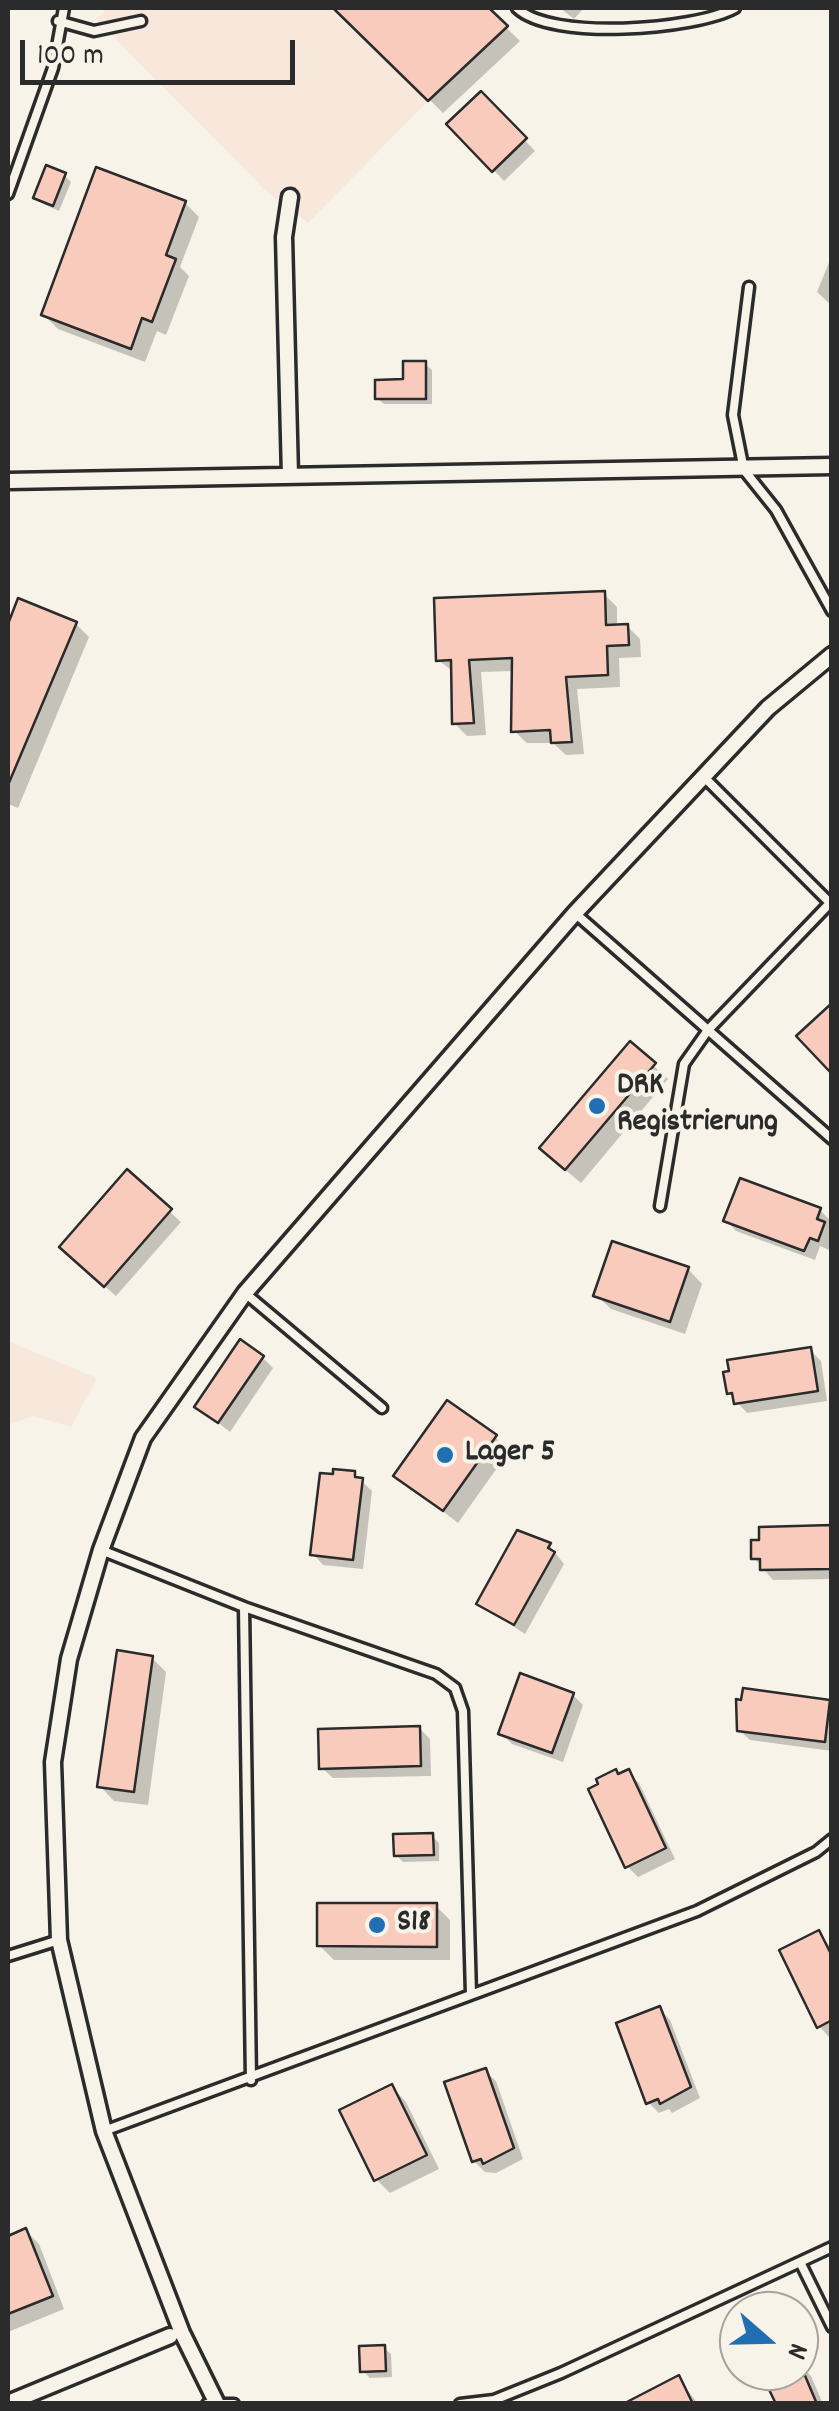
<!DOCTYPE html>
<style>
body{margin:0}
#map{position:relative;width:839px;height:2411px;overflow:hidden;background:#f7f3e8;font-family:Dekko,sans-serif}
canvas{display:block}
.frame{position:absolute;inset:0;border:10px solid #2b2b2b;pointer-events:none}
.north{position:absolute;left:719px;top:2291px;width:100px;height:100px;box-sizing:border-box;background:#f7f3e8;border:2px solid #a5a39c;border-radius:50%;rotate:110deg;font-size:28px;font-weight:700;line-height:40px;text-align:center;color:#2b2b2b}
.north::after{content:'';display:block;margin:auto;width:35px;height:45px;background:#1f6fb2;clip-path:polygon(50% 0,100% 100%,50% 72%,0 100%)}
.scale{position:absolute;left:20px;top:40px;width:275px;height:45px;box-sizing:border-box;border:5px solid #2b2b2b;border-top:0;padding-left:12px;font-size:30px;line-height:35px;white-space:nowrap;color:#2b2b2b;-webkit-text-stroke:8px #f7f3e8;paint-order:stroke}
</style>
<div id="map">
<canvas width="839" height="2411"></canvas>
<div class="frame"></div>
<div class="north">N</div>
<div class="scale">100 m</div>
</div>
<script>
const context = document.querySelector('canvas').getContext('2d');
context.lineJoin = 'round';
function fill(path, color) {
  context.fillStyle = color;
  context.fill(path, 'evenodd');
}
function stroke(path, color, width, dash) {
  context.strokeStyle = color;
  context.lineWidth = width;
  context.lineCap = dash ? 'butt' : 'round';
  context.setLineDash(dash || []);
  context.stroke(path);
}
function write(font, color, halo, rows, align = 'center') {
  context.font = font + ' Dekko,sans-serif';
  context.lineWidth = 8;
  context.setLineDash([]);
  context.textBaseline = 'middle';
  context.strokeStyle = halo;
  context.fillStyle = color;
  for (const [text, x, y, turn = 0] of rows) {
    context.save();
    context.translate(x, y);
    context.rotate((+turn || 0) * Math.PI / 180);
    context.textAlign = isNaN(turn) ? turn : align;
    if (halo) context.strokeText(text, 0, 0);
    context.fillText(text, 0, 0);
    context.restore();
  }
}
const built = new Path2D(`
 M108,8H333L428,101L308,223L268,193L96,19Z
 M8,1341L97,1378L71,1427L33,1416L8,1425Z`);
const shadow = new Path2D(`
 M337,8H486L520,41L443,113Z
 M560,8H584L574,19Z
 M481,94L535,151L504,181L450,124Z
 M64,175L71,182L59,211L43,204L36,197Z
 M185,203L199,217L180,267L189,276L166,335L157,331L145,362L58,329L44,315Z
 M832,255V306L817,292Z
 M425,364L432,370V404H384L377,398Z
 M604,594L617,607V627L627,626L640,639L641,657L619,658L620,687L577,689L584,754L566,755L553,743H527L514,731V671L481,672L486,735L467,736L454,723V672L438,660Z
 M19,601L76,624L89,637L18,808L8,804V630Z
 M630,1044L668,1079L581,1183L556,1162Z
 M127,1173L181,1222L116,1296L72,1258Z
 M820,1210L830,1220L832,1242L829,1250L820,1246L815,1260L736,1231L726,1220Z
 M688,1269L702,1284L685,1334L611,1309L596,1295Z
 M810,1350L821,1361L827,1401L747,1413L729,1393Z
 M263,1358L273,1368L230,1432L198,1407Z
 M495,1437L509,1451L458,1523L396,1475Z
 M354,1474L372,1491L363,1569L323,1565L313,1554Z
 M832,1528V1579L773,1580L754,1558Z
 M549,1545L564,1564L525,1634L479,1604Z
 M152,1658L166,1672L148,1805L114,1801L100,1786Z
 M573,1695L583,1705L563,1762L512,1744L501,1733Z
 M829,1702L832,1751L750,1740L739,1730Z
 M419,1728L430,1739L431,1776L333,1778L322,1768Z
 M628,1772L639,1783L675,1859L638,1877L627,1866L619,1777Z
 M432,1836L439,1843V1861L403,1862L396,1855Z
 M436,1906L450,1920V1960H334L319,1945Z
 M819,1933L832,1949L829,2037L819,2026Z
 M660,2009L670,2020L700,2098L672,2113L669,2109L659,2113L648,2102Z
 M485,2071L496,2081L523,2159L496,2173L485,2172L474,2161Z
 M392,2087L406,2102L439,2169L390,2193L376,2179Z
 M26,2231L39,2244L64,2309L8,2332V2238Z
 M384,2348L391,2354L392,2377L370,2378L363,2371Z
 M799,2364L811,2376L823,2404H779L763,2371H799Z
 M678,2378L698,2404H630Z`);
const building = new Path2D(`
 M333,8H489L508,26L428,101Z
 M481,91L527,138L492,172L446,124Z
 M46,165L66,173L53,206L33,198Z
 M96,167L186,201L166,255L176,259L152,322L142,318L131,349L41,315Z
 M403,361H426V399H375V380L403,379Z
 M605,591L606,625L628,624L629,645L607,646L608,675L566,677L572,742L551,743L550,730L511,732L512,658L469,660L474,723L452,724L451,660L436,661L434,598Z
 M18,598L77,622L8,785V624Z
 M832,1003V1074L796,1036Z
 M630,1041L656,1063L565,1170L539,1148Z
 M127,1169L172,1209L104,1287L59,1247Z
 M740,1178L821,1208L817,1219L825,1222L818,1241L810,1238L804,1251L723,1221Z
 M612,1241L689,1267L670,1322L593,1296Z
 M240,1339L264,1356L218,1423L194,1407Z
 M811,1347L818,1391L734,1404L732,1393L727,1394L723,1372L729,1371L727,1360Z
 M447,1400L497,1435L443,1511L393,1476Z
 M333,1469L355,1471V1477L363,1478L353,1560L310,1555L320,1473L333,1474Z
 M832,1525V1569L760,1570V1559H751V1540H759V1527Z
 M517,1530L551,1543L548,1548L555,1552L514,1625L476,1604Z
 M117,1650L153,1656L134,1792L97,1787Z
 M520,1673L574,1693L552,1753L498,1734Z
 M743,1688L830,1700L825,1742L737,1731L736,1699L741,1700Z
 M420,1726L421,1766L319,1769L318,1729Z
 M616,1769L618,1774L629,1769L666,1848L625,1868L588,1789L598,1784L596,1779Z
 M433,1833L434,1855L394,1856L393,1834Z
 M317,1903H437V1947L317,1946Z
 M819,1930L832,1956V2020L817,2028L779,1950Z
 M660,2006L691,2087L660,2104L658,2099L646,2104L616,2023Z
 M486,2068L514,2148L483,2164L481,2159L472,2162L444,2082Z
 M392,2084L427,2155L374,2181L339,2110Z
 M26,2228L53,2296L8,2314V2236Z
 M385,2345L386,2371L360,2372L359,2346Z
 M760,2371H803L817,2404H776Z
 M679,2375L693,2404H623Z`);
const service = new Path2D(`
 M517,8C551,41 695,30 735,8
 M58,21L94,31L141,21
 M8,194L53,68L64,8
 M749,287L733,415L744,470L776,510L832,611
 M576,914L832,1139
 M660,1206L684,1064L708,1030L830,903L702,775
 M245,1293L382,1408
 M101,1550L244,1607L436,1674L455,1688L463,1711L471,1994
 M244,1607L251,2080
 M8,1956L59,1940
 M104,2131L697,1911L816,1852L832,1839
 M800,2262L832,2327
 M207,2404H234
 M460,2404L494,2400L561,2373L832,2247`);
const minor = new Path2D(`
 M290,197L284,237L290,476
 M8,481L832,466
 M8,2403L170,2336
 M217,2404L182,2333L104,2131L59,1940L53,1762L69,1659L101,1550L143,1438L245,1293L575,913L768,708L832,655`);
const markers = [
 [597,1106,10,"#1f6fb2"],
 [445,1455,10,"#1f6fb2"],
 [377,1925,10,"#1f6fb2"]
];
const poiNames = [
 ["DRK",617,1088],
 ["Registrierung",617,1125],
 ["Lager 5",465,1455],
 ["S18",397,1925]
];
fill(built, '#f8e7db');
fill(shadow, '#0003');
fill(building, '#f9cbbd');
stroke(building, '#2b2b2b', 2.5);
stroke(service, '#2b2b2b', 15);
stroke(minor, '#2b2b2b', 21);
stroke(service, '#f7f3e8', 8);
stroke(minor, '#f7f3e8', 14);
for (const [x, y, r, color] of markers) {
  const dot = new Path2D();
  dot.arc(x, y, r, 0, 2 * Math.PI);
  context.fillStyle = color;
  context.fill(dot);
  stroke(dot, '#f7f3e8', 4);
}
write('bold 32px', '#2b2b2b', '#f7f3e8', poiNames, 'left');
</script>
